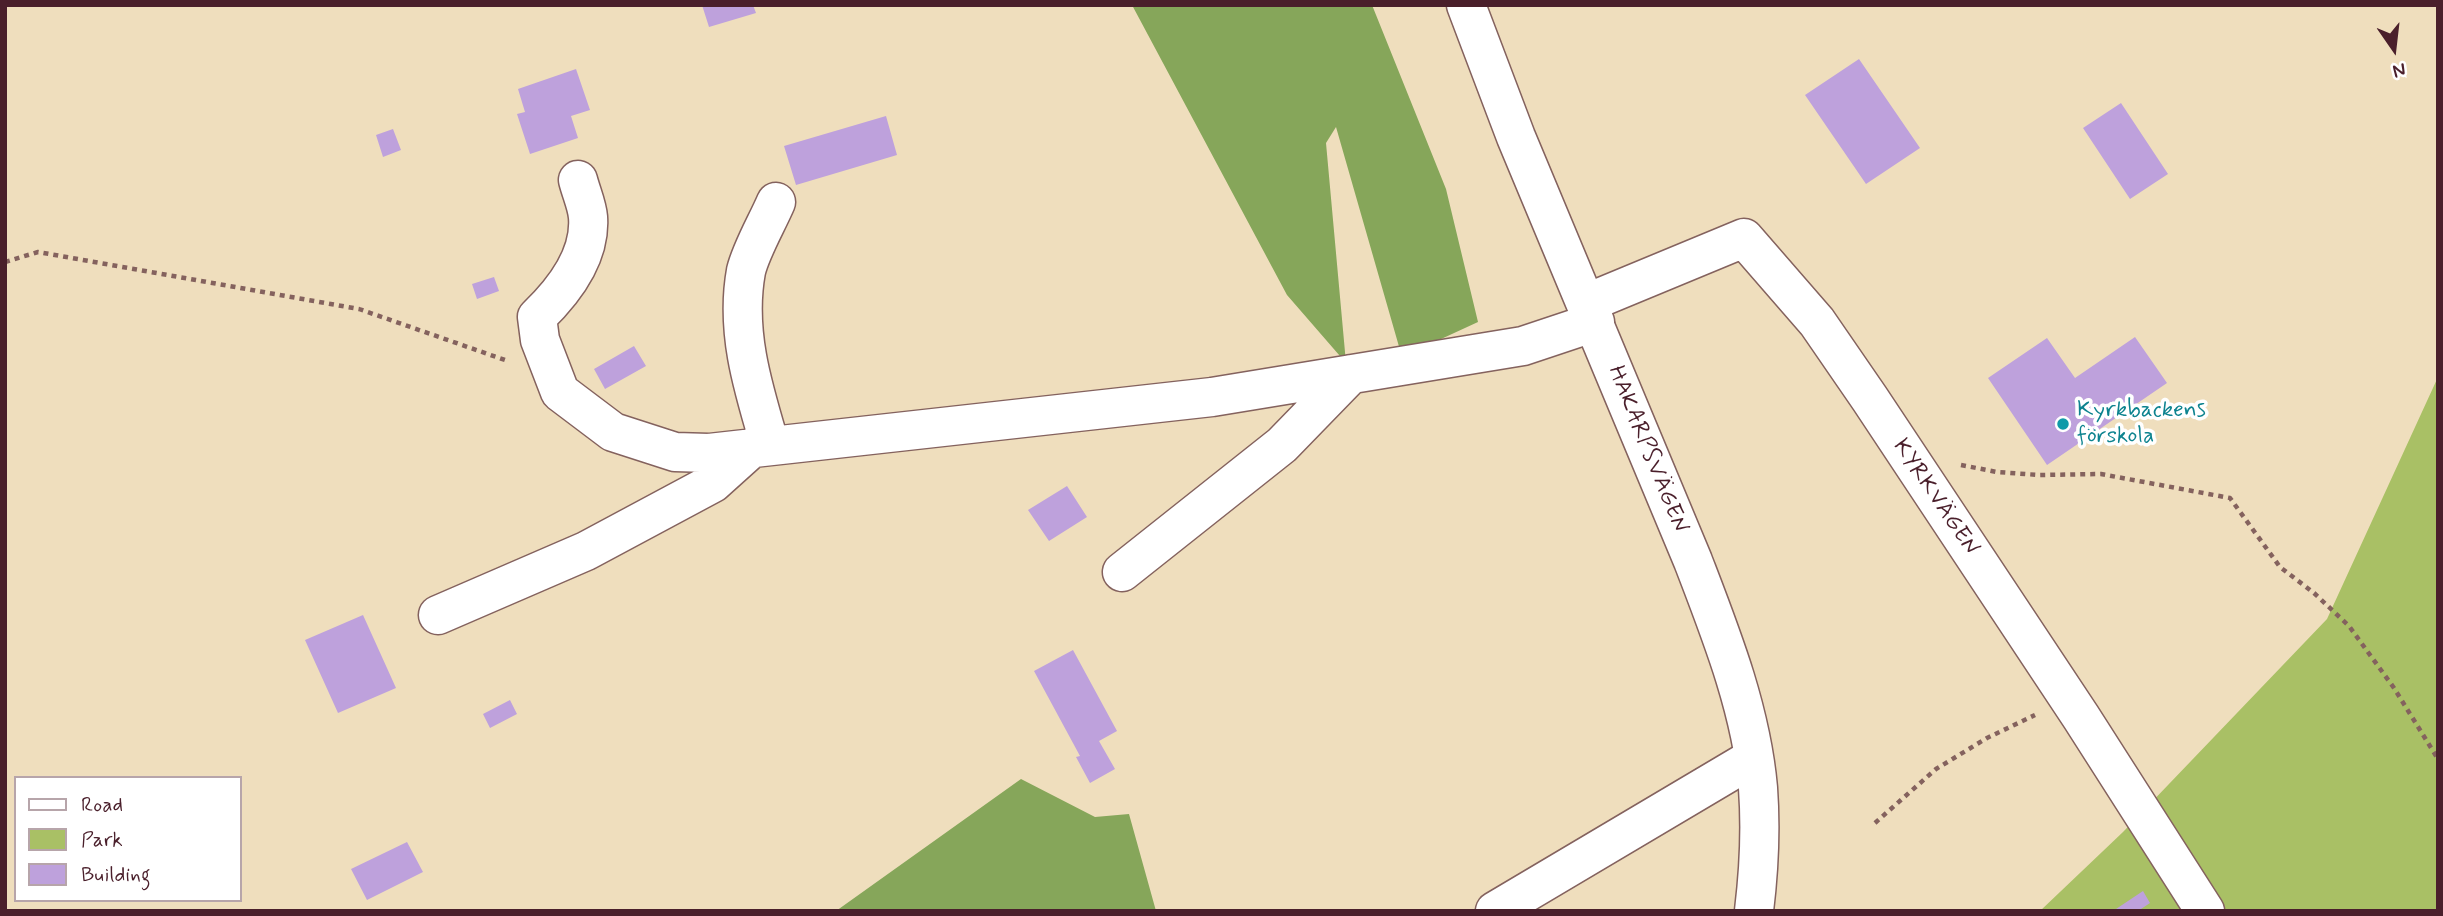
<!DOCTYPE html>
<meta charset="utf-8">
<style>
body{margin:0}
#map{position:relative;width:2443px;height:916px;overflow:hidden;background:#efdebd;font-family:Mynerve,sans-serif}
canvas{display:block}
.frame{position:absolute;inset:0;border:7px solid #4a1f2b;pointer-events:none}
.legend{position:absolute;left:14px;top:776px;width:228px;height:126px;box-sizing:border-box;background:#fff;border:2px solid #b7a5aa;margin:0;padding:9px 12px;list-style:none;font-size:21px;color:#4a1f2b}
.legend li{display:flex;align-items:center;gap:14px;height:35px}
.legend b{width:35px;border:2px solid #b7a5aa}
.north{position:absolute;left:2359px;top:14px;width:70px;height:70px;-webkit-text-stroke:5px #fff;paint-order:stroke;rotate:166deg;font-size:19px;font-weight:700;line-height:28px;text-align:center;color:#4a1f2b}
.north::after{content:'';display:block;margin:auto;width:24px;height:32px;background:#4a1f2b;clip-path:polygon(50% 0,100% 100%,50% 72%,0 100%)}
</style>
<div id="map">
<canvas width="2443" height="916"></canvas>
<div class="frame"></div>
<ul class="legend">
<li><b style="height:9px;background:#fff"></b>Road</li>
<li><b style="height:19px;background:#a9c065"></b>Park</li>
<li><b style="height:19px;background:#bea1dc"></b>Building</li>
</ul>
<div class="north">N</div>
</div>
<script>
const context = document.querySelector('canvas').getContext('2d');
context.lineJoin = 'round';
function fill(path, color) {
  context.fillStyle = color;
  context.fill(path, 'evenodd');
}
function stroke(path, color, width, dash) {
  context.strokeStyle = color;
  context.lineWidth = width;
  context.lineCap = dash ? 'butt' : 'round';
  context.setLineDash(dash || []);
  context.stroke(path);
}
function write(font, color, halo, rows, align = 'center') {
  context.font = font + ' Mynerve,sans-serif';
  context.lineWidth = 7;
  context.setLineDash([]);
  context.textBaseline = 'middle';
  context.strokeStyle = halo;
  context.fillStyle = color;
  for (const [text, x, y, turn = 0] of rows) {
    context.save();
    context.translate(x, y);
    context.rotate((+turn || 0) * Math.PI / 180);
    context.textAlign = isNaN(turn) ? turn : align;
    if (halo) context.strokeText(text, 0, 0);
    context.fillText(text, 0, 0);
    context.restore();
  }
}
const green = new Path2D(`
 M2438,377V911H2040L2123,832L2327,619Z`);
const forest = new Path2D(`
 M1132,5H1372L1446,189L1478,322L1402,357L1336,127L1326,143L1346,363L1287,295Z
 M1021,779L1095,817L1129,814L1156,911H836Z`);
const building = new Path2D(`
 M702,5H753L756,13L709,27Z
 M1859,59L1920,148L1866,184L1805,95Z
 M576,69L590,110L571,116L578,138L530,154L517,114L525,112L518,89Z
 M2121,103L2168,174L2130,199L2083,128Z
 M886,116L897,155L796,185L784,146Z
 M393,129L401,150L383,157L376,135Z
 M494,277L499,291L477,299L472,284Z
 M2135,337L2167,383L2047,465L1988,378L2047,338L2075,378Z
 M634,346L646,366L605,389L594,369Z
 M1067,486L1087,517L1049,541L1028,510Z
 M363,615L396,688L338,713L305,640Z
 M1073,650L1117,731L1099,741L1115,769L1090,783L1076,757L1080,756L1034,671Z
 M510,700L517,714L490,728L483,714Z
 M407,842L423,872L367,900L351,869Z
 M2143,891L2150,903L2138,911H2117L2116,909Z`);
const path = new Path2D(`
 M5,262L38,252L359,309L505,360
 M1961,465L1997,472L2039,475L2101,474L2230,498L2280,567L2314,593L2349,626L2394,688L2438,759
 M1875,823L1936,769L1987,738L2035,715`);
const street = new Path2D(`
 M578,180C581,192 587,205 588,217C591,256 564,291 537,317L540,340L560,392L613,432L675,452L709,453L1212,397L1523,346L1595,322
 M1587,303L1744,238L1817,322L1870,399L2081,717L2205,911
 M770,445C753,388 735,331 746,271C751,250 767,223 776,202
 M1122,572L1282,445L1351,374
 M438,615L586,551L713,483L753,447
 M1495,911L1753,758`);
const secondary = new Path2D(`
 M1466,5L1516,137L1693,561C1721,634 1751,709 1758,788C1761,829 1759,870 1754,911`);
const markers = [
 [2063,424,7,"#0f9aa8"]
];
const cultureNames = [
 ["Kyrkbackens",2077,411],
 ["förskola",2077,437]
];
const streetNames = [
 ["HAKARPSVÄGEN",1647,450,68],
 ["KYRKVÄGEN",1935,498,56]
];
fill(green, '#a9c065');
fill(forest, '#86a65a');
fill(building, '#bea1dc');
stroke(street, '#84625e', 41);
stroke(secondary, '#84625e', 41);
stroke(path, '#84625e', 4.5, [5, 5]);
stroke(street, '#fff', 38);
stroke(secondary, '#fff', 38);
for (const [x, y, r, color] of markers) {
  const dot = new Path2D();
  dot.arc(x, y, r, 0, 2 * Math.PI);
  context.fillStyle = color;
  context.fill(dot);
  stroke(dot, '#fff', 2.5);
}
write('23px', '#0d838f', '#fff', cultureNames, 'left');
write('23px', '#4a1f2b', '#fff', streetNames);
</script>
